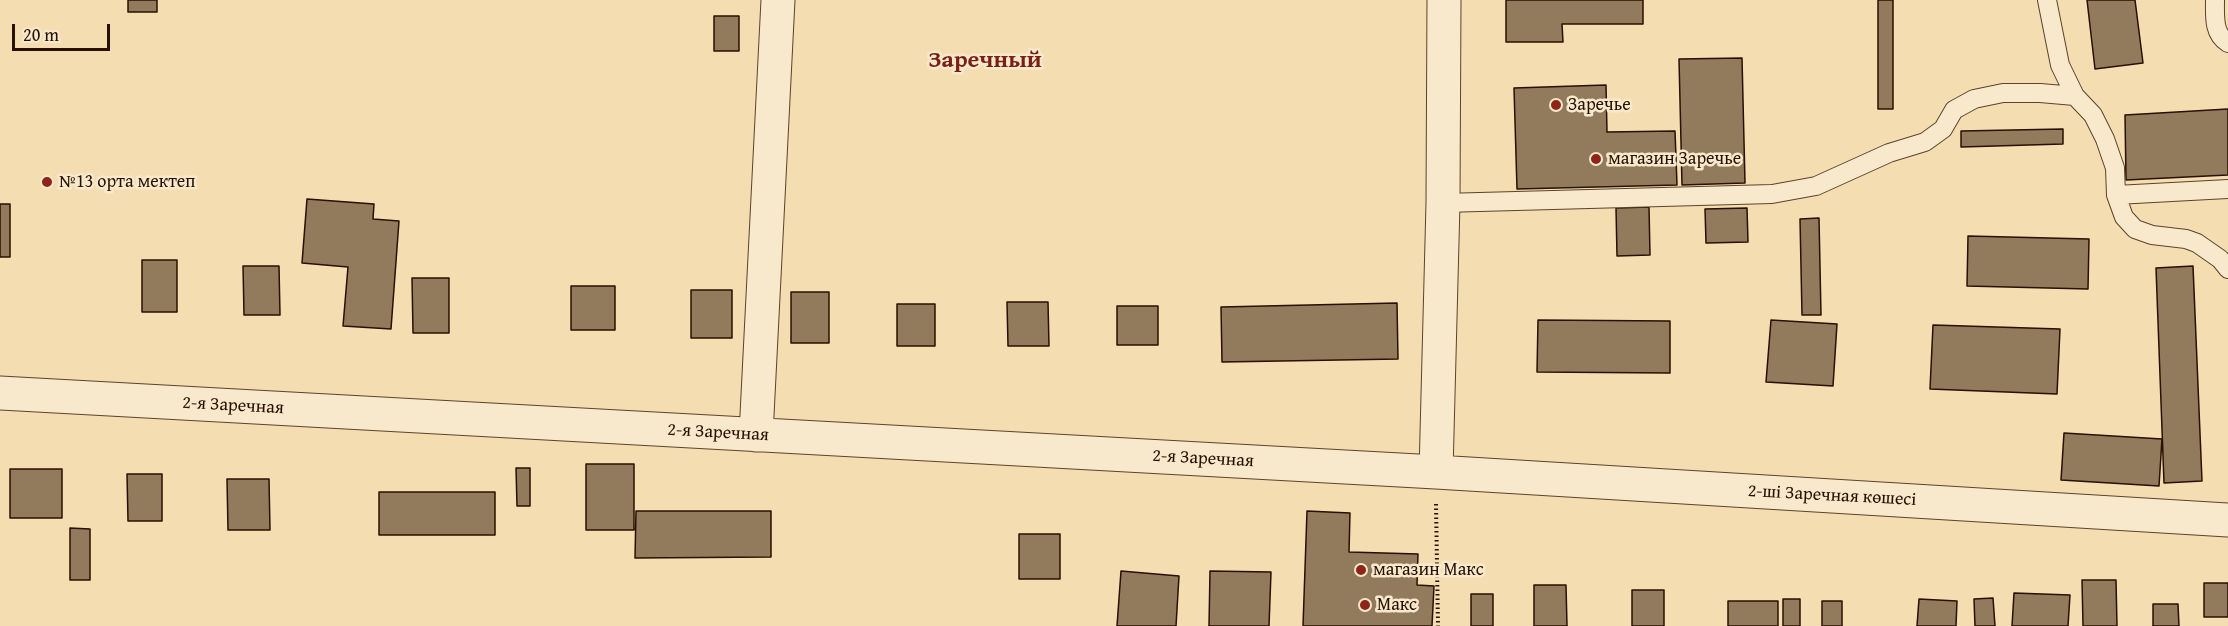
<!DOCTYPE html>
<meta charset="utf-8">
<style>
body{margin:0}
#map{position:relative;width:2228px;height:626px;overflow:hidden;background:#f4ddb1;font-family:"Gentium Book Plus",serif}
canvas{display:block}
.scale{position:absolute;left:12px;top:24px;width:98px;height:27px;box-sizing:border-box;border:3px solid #281000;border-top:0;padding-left:8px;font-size:18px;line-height:21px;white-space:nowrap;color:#281000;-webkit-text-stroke:4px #f8e9cc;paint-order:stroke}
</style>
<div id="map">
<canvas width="2228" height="626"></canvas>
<div class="scale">20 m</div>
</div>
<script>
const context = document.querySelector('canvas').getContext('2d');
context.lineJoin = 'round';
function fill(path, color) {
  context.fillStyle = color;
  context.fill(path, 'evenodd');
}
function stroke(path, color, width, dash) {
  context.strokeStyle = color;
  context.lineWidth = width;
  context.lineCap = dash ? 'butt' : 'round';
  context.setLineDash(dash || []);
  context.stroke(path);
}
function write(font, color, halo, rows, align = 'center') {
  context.font = font + ' "Gentium Book Plus",serif';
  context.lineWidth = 5;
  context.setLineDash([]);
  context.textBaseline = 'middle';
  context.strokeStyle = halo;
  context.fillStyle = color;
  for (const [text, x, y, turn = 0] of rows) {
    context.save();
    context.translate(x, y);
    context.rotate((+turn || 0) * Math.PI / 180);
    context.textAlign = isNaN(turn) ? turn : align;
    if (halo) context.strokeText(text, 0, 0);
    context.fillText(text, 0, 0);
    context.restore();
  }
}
const building = new Path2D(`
 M128,0H157V12H128Z
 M1506,0H1643V24H1562L1563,42H1506Z
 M1878,0H1893V109H1878Z
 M2087,0H2135L2143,63L2095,69Z
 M714,16H739V51H714Z
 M1742,58L1745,183L1682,185L1679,59Z
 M1606,85L1607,132L1675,131L1677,185L1517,189L1514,88Z
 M2228,109V175L2126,180L2125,115Z
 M2063,129V144L1961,147V131Z
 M307,199L374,204L373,219L399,221L391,329L343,326L348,267L302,263Z
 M0,204H10V257H0Z
 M1649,207L1650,255L1617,256L1616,208Z
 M1747,208L1748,242L1706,243L1705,209Z
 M1819,218L1821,315H1802L1800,219Z
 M1968,236L2089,239L2088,289L1967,286Z
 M142,260H177V312H142Z
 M243,266H279L280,315H244Z
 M2193,266L2202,481L2164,483L2156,268Z
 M412,278H449V333H413Z
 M571,286H615V330H571Z
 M691,290H732V338H691Z
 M791,292H829V343H791Z
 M1007,302H1048L1049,346H1008Z
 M1397,303L1398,359L1222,362L1221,307Z
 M897,304H935V346H897Z
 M1117,306H1158V345H1117Z
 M1538,320L1670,321V373L1537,372Z
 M1771,320L1837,324L1833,386L1766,382Z
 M1933,325L2060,329L2057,394L1930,389Z
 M2064,433L2162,439L2159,486L2061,480Z
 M586,464H634V530H586Z
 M516,468H530V506H517Z
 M10,469H62V518H10Z
 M127,474H162V521H128Z
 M227,479H269L270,530H228Z
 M379,492H495V535H379Z
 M636,511H771V557L635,558Z
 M1307,511L1350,513L1349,552L1418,554L1417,585L1434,586L1432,626H1303Z
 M70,528L90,529V580H70Z
 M1019,534H1060V579H1019Z
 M1121,571L1179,576L1176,626H1117Z
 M1210,571L1271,572L1269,626H1209Z
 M2082,580H2116L2117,626H2083Z
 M2204,583H2228V617H2204Z
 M1534,585H1566L1567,626H1534Z
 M1632,590H1664V626H1632Z
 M2014,593L2070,595L2068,626H2012Z
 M1471,594H1493V626H1471Z
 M1993,598L1995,626H1975L1974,599Z
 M1783,599H1800V626H1783Z
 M1919,599L1957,601L1956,626H1917Z
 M1728,601H1778V626H1728Z
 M1822,601H1842V626H1822Z
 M2153,604H2178L2179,626H2153Z`);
const path = new Path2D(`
 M1436,504L1438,626`);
const service = new Path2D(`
 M2047,0L2060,65L2075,96
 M2215,0C2215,16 2213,34 2228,43
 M2116,195L2228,189
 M1443,203L1772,194L1816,186L1889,153L1925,142L1943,129L1954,110L1974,99L2003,93H2040L2075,96L2093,115L2105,139L2115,168L2116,195L2124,217L2135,229L2152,235L2186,239L2197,243L2220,259L2228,269`);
const minor = new Path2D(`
 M0,393L1436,472L2228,520
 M756,435L778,0
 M1436,472L1443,203L1444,0`);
const markers = [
 [1556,105,6,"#8f2418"],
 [1596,159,6,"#8f2418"],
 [47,182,6,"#8f2418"],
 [1361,570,6,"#8f2418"],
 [1365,605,6,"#8f2418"]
];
const poiNames = [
 ["Заречье",1568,105],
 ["магазин Заречье",1608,159],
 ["№13 орта мектеп",59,182],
 ["магазин Макс",1373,570],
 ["Макс",1377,605]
];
const streetNames = [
 ["2-я Заречная",233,406,3],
 ["2-я Заречная",718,433,3],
 ["2-я Заречная",1203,459,3],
 ["2-ші Заречная көшесі",1832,496,3]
];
const districtNames = [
 ["Заречный",985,61]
];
fill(building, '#927b5c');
stroke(building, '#281000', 1.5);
stroke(service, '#5b432c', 20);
stroke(minor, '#5b432c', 35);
stroke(path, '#281000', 4, [1.5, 3]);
stroke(service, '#f8e9cc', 18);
stroke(minor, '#f8e9cc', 33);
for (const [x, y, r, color] of markers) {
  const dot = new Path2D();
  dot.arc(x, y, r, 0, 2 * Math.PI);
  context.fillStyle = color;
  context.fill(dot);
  stroke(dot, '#f8e9cc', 2);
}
write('18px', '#281000', '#f8e9cc', poiNames, 'left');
write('18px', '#281000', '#f8e9cc', streetNames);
write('bold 24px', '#7a1f14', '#f8e9cc', districtNames);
</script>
